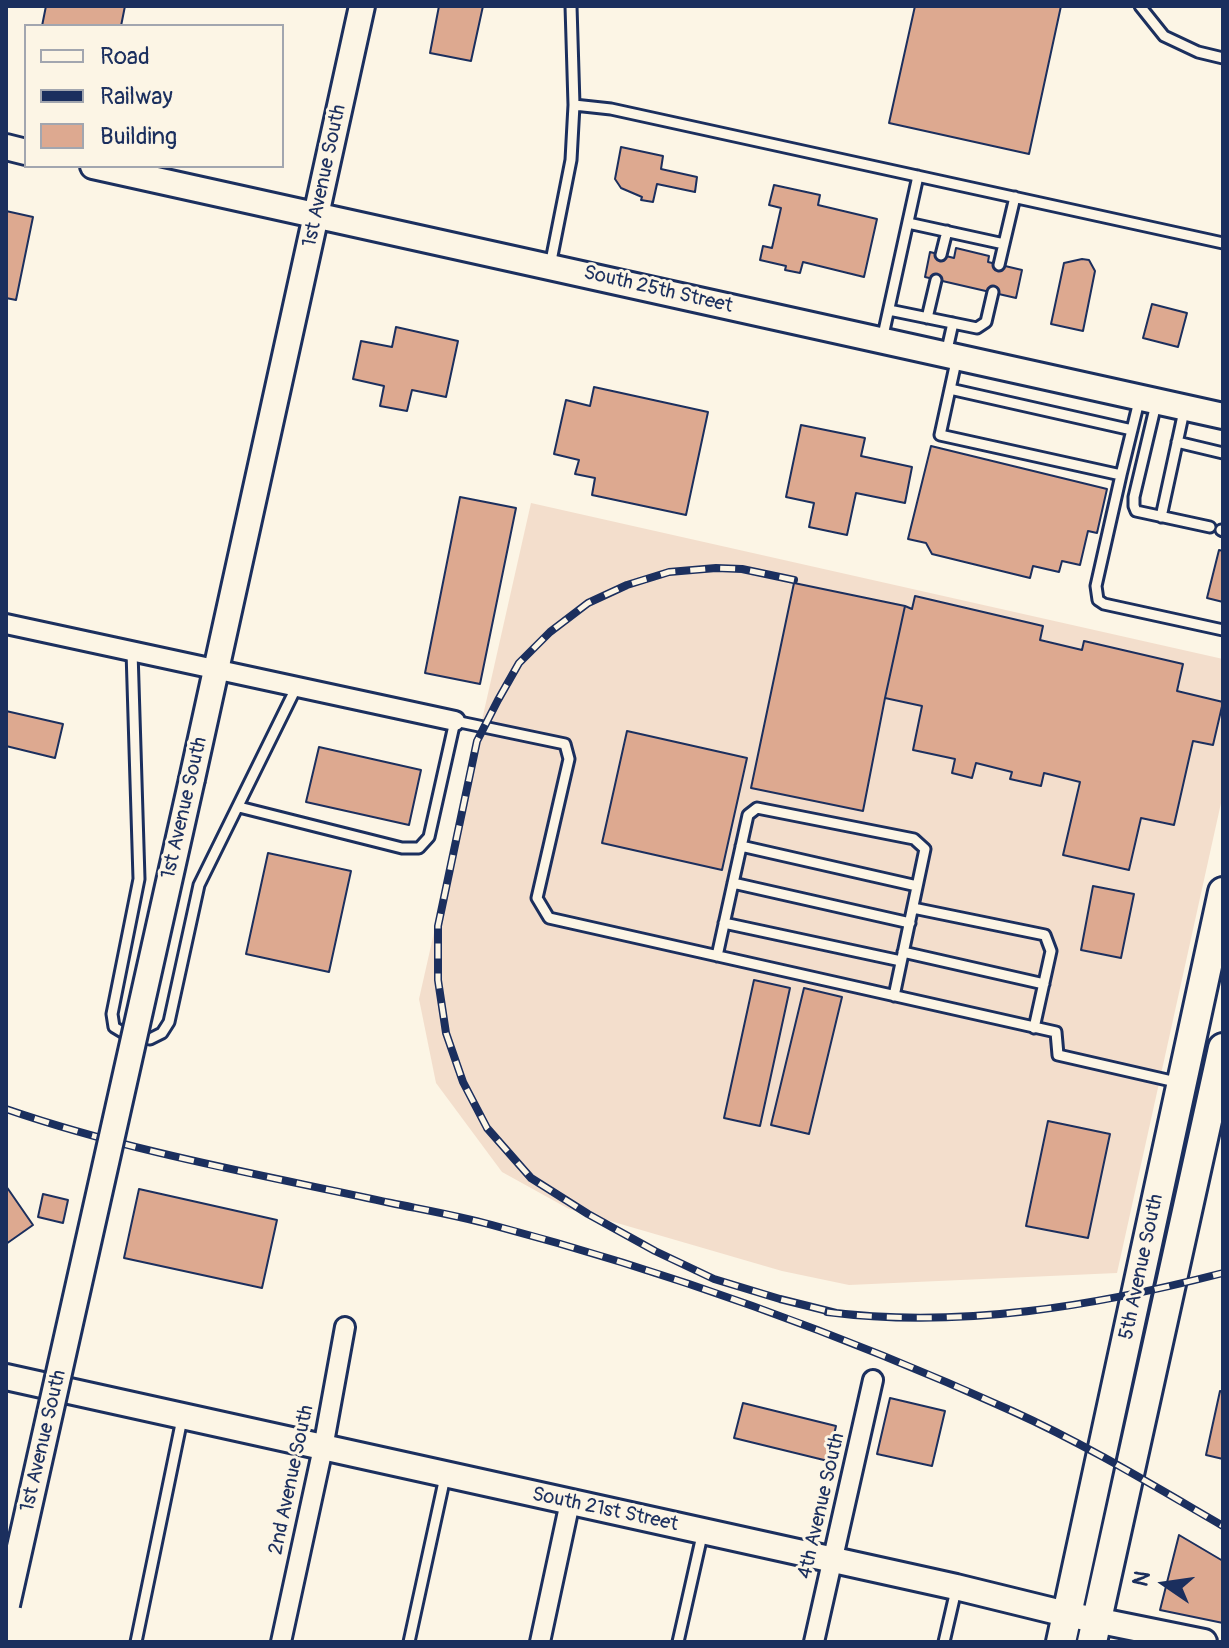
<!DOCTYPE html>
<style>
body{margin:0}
#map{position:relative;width:1229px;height:1648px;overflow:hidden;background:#fcf5e5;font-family:Pangolin,sans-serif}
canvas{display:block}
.frame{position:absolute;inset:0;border:8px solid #1b2f5e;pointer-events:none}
.legend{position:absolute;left:24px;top:24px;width:260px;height:144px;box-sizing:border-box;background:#fcf5e5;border:2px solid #a2a6af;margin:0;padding:10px 14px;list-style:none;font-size:24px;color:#1b2f5e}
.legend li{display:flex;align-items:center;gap:16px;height:40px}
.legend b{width:40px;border:2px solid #a2a6af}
.north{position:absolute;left:1125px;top:1544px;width:80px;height:80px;-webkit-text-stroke:6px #fcf5e5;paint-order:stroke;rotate:283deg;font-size:22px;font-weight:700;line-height:32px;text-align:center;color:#1b2f5e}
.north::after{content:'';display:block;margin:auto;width:28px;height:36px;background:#1b2f5e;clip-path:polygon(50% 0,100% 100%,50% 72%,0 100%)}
</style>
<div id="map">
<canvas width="1229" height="1648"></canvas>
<div class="frame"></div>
<ul class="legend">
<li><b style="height:10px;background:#fcf5e5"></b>Road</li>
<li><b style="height:10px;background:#1b2f5e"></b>Railway</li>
<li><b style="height:22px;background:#dda990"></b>Building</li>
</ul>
<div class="north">N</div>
</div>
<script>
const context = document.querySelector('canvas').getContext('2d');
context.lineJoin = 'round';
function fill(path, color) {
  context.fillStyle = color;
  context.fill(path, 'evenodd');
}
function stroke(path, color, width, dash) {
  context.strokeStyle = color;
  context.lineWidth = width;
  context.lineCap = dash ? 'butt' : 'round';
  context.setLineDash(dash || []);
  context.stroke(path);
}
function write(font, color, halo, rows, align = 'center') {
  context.font = font + ' Pangolin,sans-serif';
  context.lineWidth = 6;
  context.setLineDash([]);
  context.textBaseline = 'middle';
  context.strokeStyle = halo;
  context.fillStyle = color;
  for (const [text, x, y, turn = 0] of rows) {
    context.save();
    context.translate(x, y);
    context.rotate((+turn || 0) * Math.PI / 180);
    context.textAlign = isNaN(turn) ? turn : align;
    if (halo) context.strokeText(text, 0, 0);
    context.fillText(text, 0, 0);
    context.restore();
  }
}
const built = new Path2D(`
 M531,503L1223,659V794L1117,1273L849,1285L782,1271L569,1209L502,1172L436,1083L419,999Z`);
const building = new Path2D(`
 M46,6H125L121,26H42Z
 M439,6H483L471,61L430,53Z
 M915,6H1061L1029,154L889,123Z
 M621,147L663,156L661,169L697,177L695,192L657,184L653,202L641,200L642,197L621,188L615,179Z
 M774,185L820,195L818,205L877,219L864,277L803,262L800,273L785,270L786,266L760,260L763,246L772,248L781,208L769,205Z
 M6,211L33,217L16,300L6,298Z
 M956,248L989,256L988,262L1022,270L1016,298L925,277L930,252L954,258Z
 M1082,259L1089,260L1095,271L1083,331L1051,324L1064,263Z
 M1152,304L1187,313L1178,347L1143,338Z
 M396,327L458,341L446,397L412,390L407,411L380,406L384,386L353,379L361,341L392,347Z
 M594,387L708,412L686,515L592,495L595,478L575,474L579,460L554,454L566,400L590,406Z
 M801,425L865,438L861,456L912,467L905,503L856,493L847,535L809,527L814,503L786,497Z
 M931,446L1107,489L1097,533L1088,531L1080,565L1062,561L1059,572L1033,566L1030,578L932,554L926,543L908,539Z
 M460,497L516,508L480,684L425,673Z
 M1219,550L1223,551V602L1207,598Z
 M794,583L905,606L885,698L863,811L751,788Z
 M915,596L1043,626L1040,640L1082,650L1084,641L1183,664L1177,691L1223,702L1213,745L1193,741L1174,825L1141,818L1129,870L1063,855L1080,782L1044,773L1041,786L1010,779L1012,772L976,763L972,778L952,773L955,759L913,750L922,706L885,698L905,606L912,609Z
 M6,711L63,724L55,758L6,746Z
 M627,731L747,758L722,870L602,843Z
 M319,747L421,770L409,825L306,802Z
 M268,853L351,871L329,972L246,954Z
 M1093,886L1134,894L1121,958L1081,950Z
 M754,980L790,988L760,1126L724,1118Z
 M804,988L842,997L809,1134L771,1125Z
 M1048,1121L1110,1134L1088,1238L1026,1226Z
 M6,1186L33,1225L6,1244Z
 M139,1189L277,1220L262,1288L124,1258Z
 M43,1194L68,1200L63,1223L38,1217Z
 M1220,1391L1223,1392V1459L1206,1455Z
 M890,1398L945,1411L932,1466L877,1454Z
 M743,1403L836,1426L828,1461L734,1438Z
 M1179,1535L1223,1561V1623L1160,1610Z`);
const lane = new Path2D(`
 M1140,6L1164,36L1198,52L1223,58
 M574,105L611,109L1223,243
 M908,223L1004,244
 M941,255L947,231
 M999,265L1015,197
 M550,266L571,160L574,105L571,6
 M889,310L977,328L986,322L993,292
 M927,318L936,280
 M882,340L918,176
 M946,354L953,323
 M957,357L940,435L1121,475L1139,401
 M950,389L1132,430
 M1156,404L1134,497V506L1136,511L1210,527
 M1177,442L1223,453
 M1121,475L1096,586L1098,600L1104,604L1223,630
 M1161,517L1184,411
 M1221,530L1223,531
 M132,651L139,879L112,1014L114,1027L124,1033L150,1039L162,1033L169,1022L199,885L297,686
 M239,807L402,848H419L429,837L455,721L565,744L569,759L537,898L549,918L1056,1032L1058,1055L1176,1082
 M741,846L917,886
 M733,883L910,923
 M913,908L1045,935L1051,951L1034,1028
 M724,923L901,961
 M903,952L1044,984
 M717,956L748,815L757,808L914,839L925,849L894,996
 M136,1642L182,1419
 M409,1642L445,1477
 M678,1642L703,1531
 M944,1642L956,1590`);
const street = new Path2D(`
 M6,624L455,721
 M281,1642L323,1448L345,1327
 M540,1642L570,1502
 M814,1642L873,1380`);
const secondary = new Path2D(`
 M6,147L26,152
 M93,166L1223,416
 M192,779L362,6
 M6,1377L956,1587L1066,1614L1204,1642`);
const primary = new Path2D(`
 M1061,1642L1223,892
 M1092,1642L1223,1048`);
const rail = new Path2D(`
 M794,580L742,569L716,568L669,572L627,585L588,603L550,632L519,663L498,700L477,741L438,926V980L446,1033L463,1082L487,1128L531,1178L588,1214L655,1251L714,1279L780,1299L836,1313
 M6,1109C131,1152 262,1175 391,1203C425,1210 459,1216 492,1225C670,1272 844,1335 1012,1411C1085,1444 1154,1486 1223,1526
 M827,1312C960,1329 1095,1306 1223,1273`);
const secondaryBridge = new Path2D(`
 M7,1605L192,779`);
const streetNames = [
 ["1st Avenue South",325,176,-78],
 ["South 25th Street",658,290,13],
 ["1st Avenue South",185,808,-77],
 ["5th Avenue South",1142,1267,-78],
 ["1st Avenue South",44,1441,-77],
 ["2nd Avenue South",292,1480,-78],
 ["4th Avenue South",822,1506,-77],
 ["South 21st Street",605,1510,12]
];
fill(built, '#f3decc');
fill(building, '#dda990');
stroke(building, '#1b2f5e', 2);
stroke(lane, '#1b2f5e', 15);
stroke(street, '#1b2f5e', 24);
stroke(secondary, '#1b2f5e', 30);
stroke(primary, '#1b2f5e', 34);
stroke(lane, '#fcf5e5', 9);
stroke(street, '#fcf5e5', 18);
stroke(secondary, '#fcf5e5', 24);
stroke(primary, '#fcf5e5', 28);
stroke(rail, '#1b2f5e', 8);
stroke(rail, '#fcf5e5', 5, [15]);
stroke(secondaryBridge, '#1b2f5e', 30, []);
stroke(secondaryBridge, '#fcf5e5', 24);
write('20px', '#1b2f5e', '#fcf5e5', streetNames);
</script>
